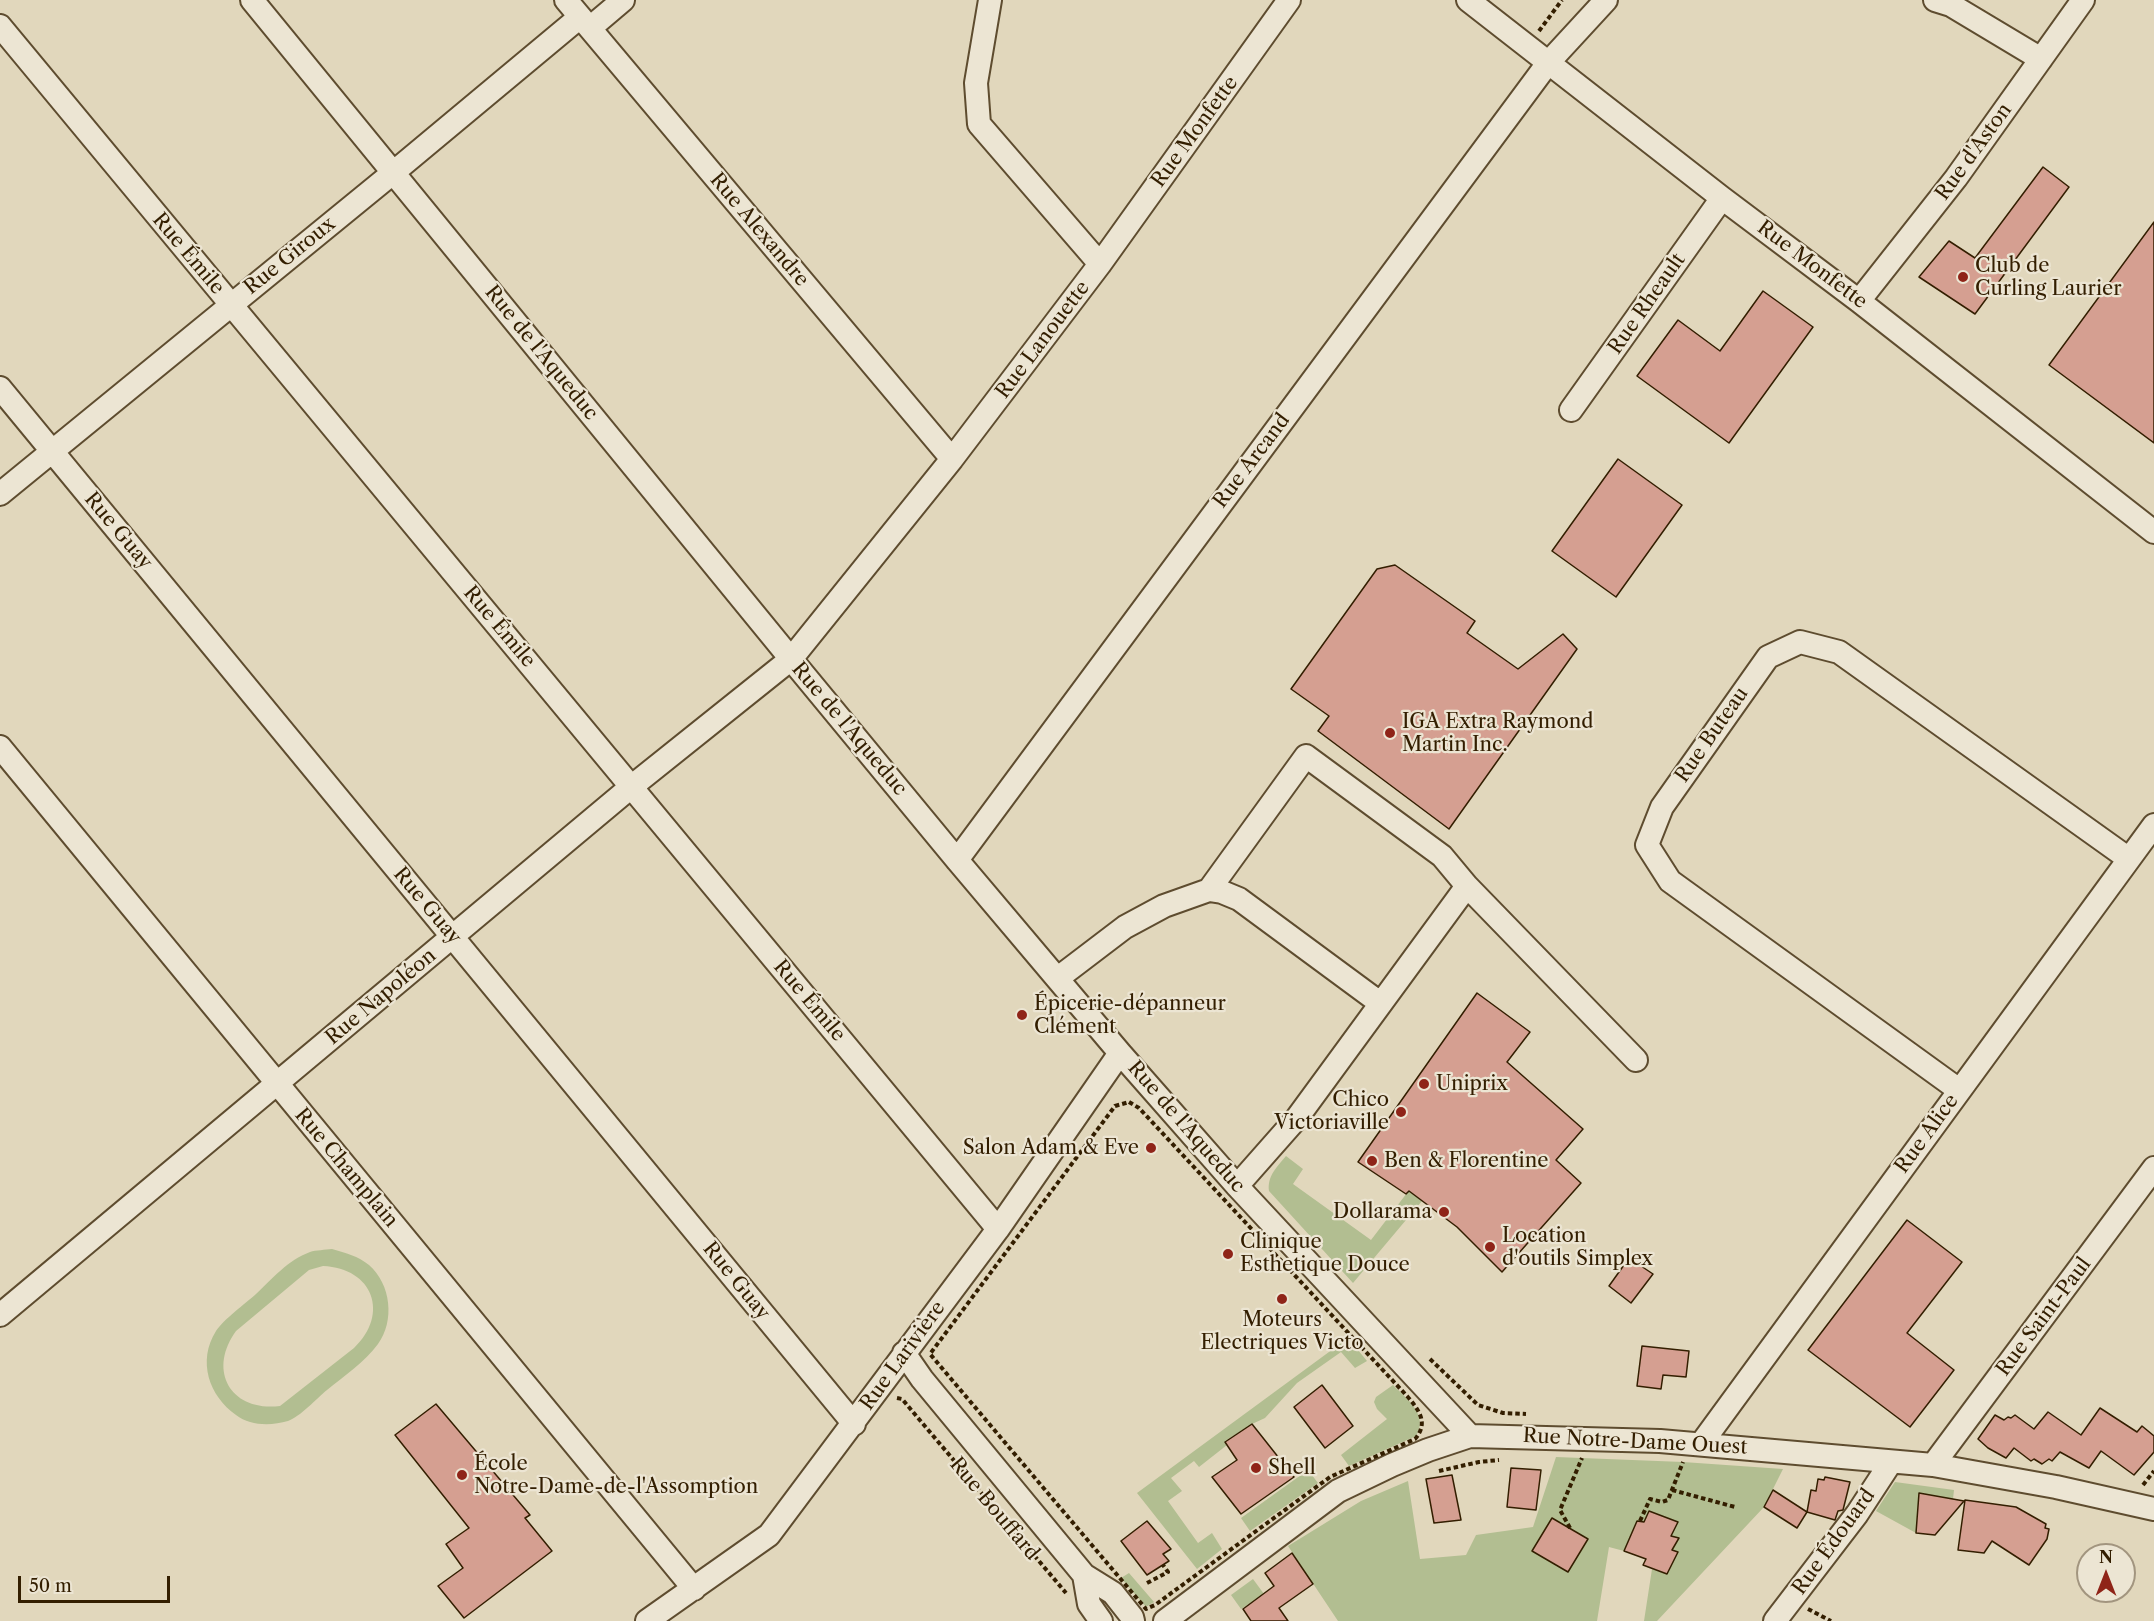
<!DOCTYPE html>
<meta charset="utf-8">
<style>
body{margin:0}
#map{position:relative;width:2154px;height:1621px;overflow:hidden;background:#e1d7bc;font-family:"Libre Caslon Text",serif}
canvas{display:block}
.north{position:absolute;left:2076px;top:1543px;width:60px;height:60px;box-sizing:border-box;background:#ece5d3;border:2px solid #a2957f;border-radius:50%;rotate:0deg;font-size:16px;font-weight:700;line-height:24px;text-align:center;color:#331e00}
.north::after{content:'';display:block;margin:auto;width:21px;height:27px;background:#8f2418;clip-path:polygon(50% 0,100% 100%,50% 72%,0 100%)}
.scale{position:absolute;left:18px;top:1576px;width:152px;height:27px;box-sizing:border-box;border:3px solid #331e00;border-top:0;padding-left:8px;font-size:18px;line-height:21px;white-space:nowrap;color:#331e00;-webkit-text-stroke:4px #ece5d3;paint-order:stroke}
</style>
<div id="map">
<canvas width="2154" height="1621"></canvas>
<div class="north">N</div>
<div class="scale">50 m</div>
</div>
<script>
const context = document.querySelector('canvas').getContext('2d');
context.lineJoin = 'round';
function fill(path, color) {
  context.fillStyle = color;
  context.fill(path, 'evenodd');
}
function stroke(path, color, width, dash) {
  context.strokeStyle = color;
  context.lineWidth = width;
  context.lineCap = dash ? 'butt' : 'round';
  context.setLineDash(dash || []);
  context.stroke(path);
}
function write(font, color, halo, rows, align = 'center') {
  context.font = font + ' "Libre Caslon Text",serif';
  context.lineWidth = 4.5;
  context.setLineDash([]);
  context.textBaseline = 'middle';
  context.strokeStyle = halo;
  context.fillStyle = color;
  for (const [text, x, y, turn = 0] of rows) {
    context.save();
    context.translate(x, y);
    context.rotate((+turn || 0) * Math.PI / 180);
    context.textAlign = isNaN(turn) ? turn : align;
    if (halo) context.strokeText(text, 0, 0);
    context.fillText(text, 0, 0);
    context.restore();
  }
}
const green = new Path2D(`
 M1507,1062L1529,1081L1422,1201L1353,1283L1269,1191C1267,1176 1277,1167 1286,1156L1303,1169L1293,1184L1371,1240Z
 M332,1249C346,1253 358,1256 369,1265C391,1284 395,1321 378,1344C365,1362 344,1376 327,1390C317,1398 300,1417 288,1421C271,1426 250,1426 236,1415C209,1396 197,1361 216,1331C224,1319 245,1304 256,1294C272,1279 288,1260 310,1252C316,1250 325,1250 332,1249ZM323,1266C373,1268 390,1314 354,1348L280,1406C231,1412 207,1371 236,1331L309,1270Z
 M1348,1338L1367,1361L1355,1368L1341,1352L1297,1383L1265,1418L1252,1424L1225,1441L1227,1445L1199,1467L1194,1461L1171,1478L1182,1491L1168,1501L1198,1543L1212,1533L1222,1549L1197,1569L1137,1493Z
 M1393,1385C1407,1399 1429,1415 1416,1436L1349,1466L1341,1455L1387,1419L1377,1409L1374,1402L1376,1397Z
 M1556,1457L1683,1462L1783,1469L1764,1507L1657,1621H1644L1652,1569L1667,1574L1677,1552L1672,1550L1678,1538L1671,1536L1677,1523L1649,1511L1644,1522L1637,1521L1624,1551L1609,1547L1597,1621H1338L1288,1546L1361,1501L1408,1481L1420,1559L1466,1555L1476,1535L1533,1527Z
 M1308,1470L1318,1483L1250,1531L1241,1518Z
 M1895,1482L1954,1490L1953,1499L1919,1493L1916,1533L1876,1511Z
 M1129,1573L1154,1602L1146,1607L1121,1578Z
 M1253,1579L1264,1594L1241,1609L1231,1595Z`);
const building = new Path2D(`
 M2043,167L2069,187L1975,314L1919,277L1949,241L1975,258Z
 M2154,222V443L2049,365Z
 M1763,291L1813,327L1729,443L1637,376L1678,320L1720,351Z
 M1618,459L1682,505L1616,597L1552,551Z
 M1395,565L1475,621L1467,633L1518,669L1563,634L1577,649L1449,829L1318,731L1329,716L1291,689L1377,569Z
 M1477,993L1530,1032L1507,1062L1583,1129L1556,1160L1581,1183L1502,1272L1457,1227L1409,1191L1406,1194L1358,1162Z
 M1907,1220L1962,1262L1907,1333L1954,1370L1910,1427L1808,1350Z
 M1629,1258L1653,1274L1631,1303L1609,1286Z
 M1642,1346L1689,1351L1686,1377L1663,1375L1661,1389L1637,1386Z
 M1322,1385L1353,1426L1325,1448L1294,1407Z
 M436,1404L530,1515L525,1518L552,1551L464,1618L438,1586L463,1568L446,1544L469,1528L395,1435Z
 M2100,1408L2137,1432L2142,1426L2154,1436V1452L2134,1475L2101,1451L2089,1468L2060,1452L2052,1461L2049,1459L2042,1464L2034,1459L2031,1461L2014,1448L2006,1458L1988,1448L1978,1439L1995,1415L2004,1420L2008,1417L2011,1418L2015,1415L2034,1429L2048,1412L2081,1435Z
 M1252,1424L1294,1477L1241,1514L1212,1477L1237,1460L1225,1442Z
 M1511,1468L1541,1470L1536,1510L1507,1507Z
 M1452,1475L1461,1520L1434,1523L1426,1479Z
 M1825,1477L1850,1482L1843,1510L1838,1511L1835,1520L1807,1512L1811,1490L1816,1491L1818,1479L1824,1480Z
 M1773,1490L1807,1512L1797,1528L1764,1507Z
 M1919,1493L1964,1501L1935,1535L1916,1533Z
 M1965,1500L2016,1507L2046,1524L2045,1528L2049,1529L2047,1539L2029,1565L1992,1541L1984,1553L1958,1550Z
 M1649,1511L1678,1522L1671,1536L1679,1538L1672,1550L1678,1552L1667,1574L1643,1565L1646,1559L1624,1551L1637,1521L1644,1522Z
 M1552,1518L1588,1539L1568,1572L1532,1551Z
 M1147,1521L1171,1549L1163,1554L1169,1561L1147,1575L1121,1541Z
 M1292,1553L1313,1584L1279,1608L1288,1621H1251L1243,1609L1274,1586L1265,1573Z`);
const path = new Path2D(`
 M1539,31L1562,0
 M1129,1102L1139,1108L1407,1396C1419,1410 1429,1423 1415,1439L1330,1477L1155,1605L1146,1609L930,1354L1115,1106Z
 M1430,1359L1478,1405L1503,1413L1526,1414
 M897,1398L902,1399L1066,1593
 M1439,1471L1479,1462L1499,1460
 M2143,1485L2154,1471
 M1672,1490L1735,1507
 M1640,1521L1650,1499L1662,1502L1668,1500L1683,1462
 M1570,1528L1560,1510L1582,1458
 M1147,1583L1168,1572L1163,1565
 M1808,1609L1831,1621`);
const minor = new Path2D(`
 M252,0L791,659L957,860L1120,1053L1237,1186L1470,1436
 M566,0L952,459
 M990,0L976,83L979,124L1100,264
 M1468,0L1722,198L1859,301L2154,532
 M1935,0L1951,5L2041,59
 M0,26L998,1229
 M590,28L623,0
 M1859,301L1956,178L2083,0
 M0,388L854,1424
 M1571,410L1722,198
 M0,494L394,172L580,17
 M0,747L694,1589
 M957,860L1548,63L1606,0
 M1209,890L1222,892L1239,899L1380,1003
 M1058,978L1125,927L1164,906L1209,890L1306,756L1442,856L1467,886
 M1959,1090L1670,881L1647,845L1662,807L1768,657L1800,642L1839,652L2129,859
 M1237,1186L1297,1118L1467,886L1636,1060
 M0,1315L631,787L791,659L952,459L1100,264L1289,0
 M904,1353L922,1379L1084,1575L1113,1593L1132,1617L1133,1621
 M1701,1444L2154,825
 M1933,1465L2154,1168
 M1084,1575L1089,1604L1101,1621
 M647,1621L769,1535L998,1229L1120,1053
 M1165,1621L1338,1491L1392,1465L1428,1450L1470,1436L1660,1441L1933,1465L2056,1487L2154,1509
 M1775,1621L1857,1514L1891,1462`);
const markers = [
 [1963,277,6,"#8f2418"],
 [1390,733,6,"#8f2418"],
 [1022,1015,6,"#8f2418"],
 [1424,1084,6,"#8f2418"],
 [1401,1112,6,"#8f2418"],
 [1151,1148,6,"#8f2418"],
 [1372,1161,6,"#8f2418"],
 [1444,1212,6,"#8f2418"],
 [1490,1247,6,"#8f2418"],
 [1228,1254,6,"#8f2418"],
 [1282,1299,6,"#8f2418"],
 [1256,1468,6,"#8f2418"],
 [462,1475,6,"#8f2418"]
];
const streetNames = [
 ["Rue Monfette",1195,132,-54],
 ["Rue d'Aston",1974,152,-54],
 ["Rue Alexandre",759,230,50],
 ["Rue Émile",188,254,50],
 ["Rue Giroux",290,256,-39],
 ["Rue Monfette",1812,265,37],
 ["Rue Rheault",1647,304,-55],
 ["Rue Lanouette",1043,340,-53],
 ["Rue de l'Aqueduc",541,353,51],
 ["Rue Arcand",1252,461,-53],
 ["Rue Guay",118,531,50],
 ["Rue Émile",499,627,50],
 ["Rue de l'Aqueduc",849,729,50],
 ["Rue Buteau",1712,735,-55],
 ["Rue Guay",427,906,50],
 ["Rue Napoléon",381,997,-40],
 ["Rue Émile",809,1001,50],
 ["Rue de l'Aqueduc",1186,1127,49],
 ["Rue Alice",1927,1134,-54],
 ["Rue Champlain",346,1168,50],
 ["Rue Guay",736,1281,51],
 ["Rue Saint-Paul",2044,1317,-53],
 ["Rue Larivière",903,1356,-54],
 ["Rue Notre-Dame Ouest",1635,1442,3],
 ["Rue Bouffard",994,1509,50],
 ["Rue Édouard",1834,1542,-54]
];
const poiNames = [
 ["Club de",1975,266],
 ["Curling Laurier",1975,289],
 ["IGA Extra Raymond",1402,722],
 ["Martin Inc.",1402,745],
 ["Épicerie-dépanneur",1034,1004],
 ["Clément",1034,1027],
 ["Uniprix",1436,1084],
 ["Chico",1389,1100,"right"],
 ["Victoriaville",1389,1123,"right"],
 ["Salon Adam & Eve",1139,1148,"right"],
 ["Ben & Florentine",1384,1161],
 ["Dollarama",1432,1212,"right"],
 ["Location",1502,1236],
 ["d'outils Simplex",1502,1259],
 ["Clinique",1240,1242],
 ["Esthetique Douce",1240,1265],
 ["Moteurs",1282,1320,"center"],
 ["Electriques Victo",1282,1343,"center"],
 ["École",474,1464],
 ["Notre-Dame-de-l'Assomption",474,1487],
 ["Shell",1268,1468]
];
fill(green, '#b2be91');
fill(building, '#d59f91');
stroke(building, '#331e00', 1.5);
stroke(minor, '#5e4c2f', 26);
stroke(path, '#331e00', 4, [4.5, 3]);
stroke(minor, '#ece5d3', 22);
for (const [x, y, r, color] of markers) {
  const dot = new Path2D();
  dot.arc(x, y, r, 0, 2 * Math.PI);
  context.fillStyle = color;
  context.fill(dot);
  stroke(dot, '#ece5d3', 2);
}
write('20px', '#331e00', '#ece5d3', streetNames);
write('20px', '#331e00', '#ece5d3', poiNames, 'left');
</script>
